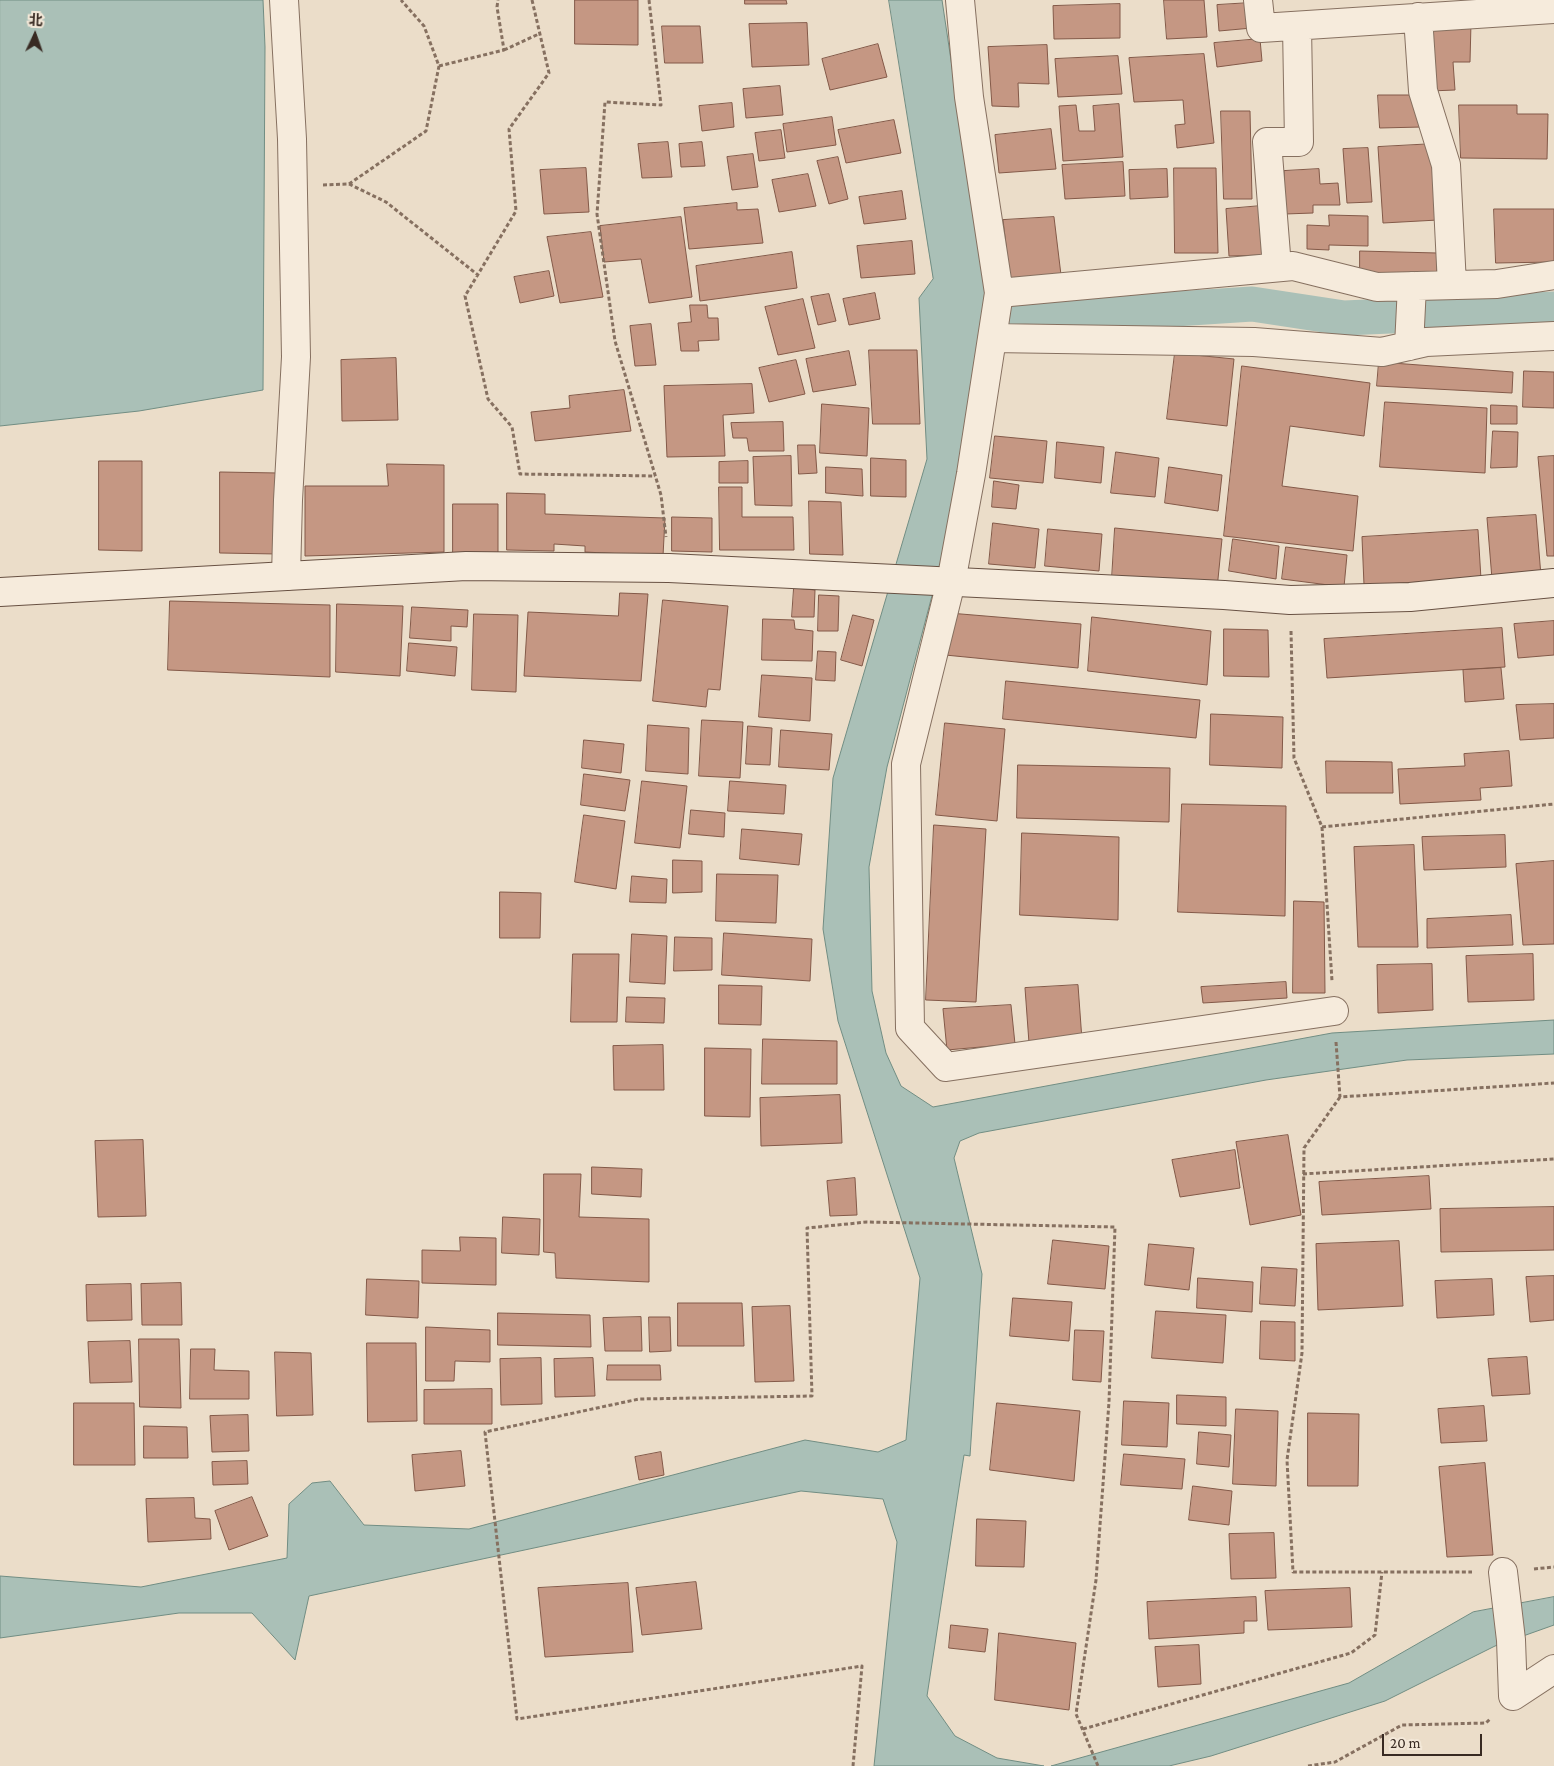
<!DOCTYPE html>
<meta charset="utf-8">
<style>
body{margin:0}
#map{position:relative;width:1554px;height:1766px;overflow:hidden;background:#ebddc9;font-family:"Crimson Pro","Noto Sans SC",serif}
canvas{display:block}
.north{position:absolute;left:10px;top:10px;width:50px;height:50px;-webkit-text-stroke:4px #f3e8d8;paint-order:stroke;rotate:3deg;font-size:14px;font-weight:700;line-height:20px;text-align:center;color:#382a22}
.north::after{content:'';display:block;margin:auto;width:18px;height:22px;background:#382a22;clip-path:polygon(50% 0,100% 100%,50% 72%,0 100%)}
.scale{position:absolute;left:1382px;top:1734px;width:100px;height:22px;box-sizing:border-box;border:2px solid #382a22;border-top:0;padding-left:6px;font-size:15px;line-height:18px;white-space:nowrap;color:#382a22;-webkit-text-stroke:4px #f3e8d8;paint-order:stroke}
</style>
<div id="map">
<canvas width="1554" height="1766"></canvas>
<div class="north">北</div>
<div class="scale">20 m</div>
</div>
<script>
const context = document.querySelector('canvas').getContext('2d');
context.lineJoin = 'round';
function fill(path, color) {
  context.fillStyle = color;
  context.fill(path, 'evenodd');
}
function stroke(path, color, width, dash) {
  context.strokeStyle = color;
  context.lineWidth = width;
  context.lineCap = dash ? 'butt' : 'round';
  context.setLineDash(dash || []);
  context.stroke(path);
}
const water = new Path2D(`
 M0,0H263L265,47L263,390L139,411L0,426Z
 M889,0H942L990,321L955,508L887,767L869,867L872,991L886,1053L901,1086L933,1107L1332,1033L1554,1020V1054L1407,1060L1266,1080L979,1133L960,1141L954,1158L982,1274L970,1456L964,1455L927,1696L955,1736L997,1758L1044,1766H874L897,1542L883,1499L801,1491L309,1596L295,1660L252,1613H179L0,1638V1576L141,1587L287,1558L289,1504L312,1483L330,1481L364,1525L469,1529L805,1440L878,1452L906,1440L920,1278L838,1021L823,929L833,778L927,459L919,298L933,279Z
 M1554,1597V1625L1495,1646L1385,1701L1211,1756L1169,1766H1051L1349,1683L1473,1612Z`);
const canal = new Path2D(`
 M990,321L1252,304L1344,318L1554,309`);
const building = new Path2D(`
 M575,0H638V45L575,44Z
 M745,0H786L787,4H745Z
 M1164,0H1204L1207,37L1167,39Z
 M1250,3L1252,28L1219,31L1217,5Z
 M1120,4V38L1054,39L1053,6Z
 M807,23L809,65L752,67L749,24Z
 M1471,23L1470,62H1453L1455,90L1430,91L1427,24Z
 M662,26H700L703,63H665Z
 M1260,39L1262,61L1217,67L1214,43Z
 M878,44L887,77L830,90L822,59Z
 M1047,45L1049,84L1018,83L1019,107L992,106L988,47Z
 M1204,54L1214,143L1177,148L1175,125L1185,124L1183,100L1134,102L1129,58Z
 M1118,56L1122,94L1058,97L1055,59Z
 M780,86L783,115L746,118L743,89Z
 M1378,95H1421L1422,127L1380,128Z
 M732,103L734,127L702,131L699,106Z
 M1119,104L1123,157L1063,161L1059,106L1076,105L1079,131H1095L1093,106Z
 M1459,105H1517V114H1548L1547,159L1461,158Z
 M1221,111H1250L1252,199H1224Z
 M832,117L836,145L787,152L783,124Z
 M894,120L901,153L846,163L838,130Z
 M1051,129L1056,169L999,173L995,135Z
 M781,130L785,158L759,161L755,133Z
 M668,142L672,177L642,178L638,144Z
 M702,142L705,166L681,167L679,144Z
 M1434,144L1438,220L1383,223L1378,147Z
 M1368,148L1372,202L1347,203L1343,149Z
 M753,154L758,187L732,190L727,157Z
 M838,157L848,199L829,204L817,161Z
 M1123,162L1125,196L1065,199L1062,165Z
 M586,168L589,212L544,214L540,170Z
 M1174,168H1216L1218,253H1175Z
 M1167,169L1168,197L1130,199L1129,170Z
 M1319,169L1320,184L1338,183L1340,205H1313V213L1285,214L1284,171Z
 M808,174L816,206L779,212L772,180Z
 M902,191L906,219L864,224L859,197Z
 M737,203V210L758,209L763,243L689,249L684,208Z
 M1261,206L1264,255L1229,256L1226,209Z
 M1494,209H1554V262L1496,263Z
 M1329,215L1368,216V246L1329,245V250L1307,249V225L1329,226Z
 M681,217L692,297L649,303L641,259L604,262L600,226Z
 M1054,217L1061,275L1010,279L1003,220Z
 M591,232L603,297L560,303L547,237Z
 M912,241L915,274L861,278L857,246Z
 M1360,251L1437,253V276L1360,273Z
 M792,252L797,288L700,301L696,266Z
 M549,271L554,296L520,303L514,277Z
 M875,293L880,319L849,325L843,299Z
 M829,294L836,321L818,325L811,297Z
 M803,299L815,348L778,355L765,307Z
 M690,305H707L708,318H718L719,340L698,341L699,351H681L678,323L691,322Z
 M651,324L656,365L635,366L630,326Z
 M869,350H917L920,424H873Z
 M849,351L856,385L813,392L806,359Z
 M1175,353L1234,359L1227,426L1167,419Z
 M396,358L398,420L342,421L341,360Z
 M796,360L805,394L769,402L759,368Z
 M1379,362L1513,372L1512,393L1377,386Z
 M1242,366L1370,383L1364,436L1290,426L1282,486L1358,496L1353,551L1224,536Z
 M1524,371L1554,372V408L1523,407Z
 M752,384L754,413L723,415L725,456L667,457L664,386Z
 M624,390L631,431L535,441L531,412L570,408L569,396Z
 M1385,402L1487,408L1485,473L1380,467Z
 M822,404L869,408L867,456L820,453Z
 M1491,405L1517,406V424H1491Z
 M783,422L784,451H749L747,438H733L731,423Z
 M1493,431L1518,432L1517,467L1491,468Z
 M995,436L1047,441L1043,483L990,478Z
 M1057,442L1104,447L1101,483L1055,478Z
 M798,445H815L817,473L799,474Z
 M1116,452L1159,458L1155,497L1111,493Z
 M791,456L792,506L755,505L753,457Z
 M1554,456V556H1547L1538,457Z
 M871,458L906,460V497L871,496Z
 M99,461H142V551L99,550Z
 M748,461V483H719V462Z
 M387,464L444,465V552L305,556V486H388Z
 M826,467L862,469L863,496L826,493Z
 M1169,467L1222,475L1218,511L1165,503Z
 M220,472L278,473L277,554L220,553Z
 M994,481L1019,485L1016,509L992,507Z
 M719,487H742V517H793L794,550H720Z
 M507,493L545,494V514L665,518L663,556L585,552V546L554,544V551L507,550Z
 M809,501L841,502L843,555L810,554Z
 M453,504H498V554L453,553Z
 M1536,515L1541,576L1492,579L1487,518Z
 M672,517L712,518V552L672,551Z
 M993,523L1039,529L1035,568L989,564Z
 M1115,528L1222,539L1217,589L1112,578Z
 M1048,529L1102,534L1099,571L1045,566Z
 M1478,530L1481,579L1364,585L1362,537Z
 M1233,539L1279,546L1276,579L1229,571Z
 M1286,547L1347,555L1344,587L1282,579Z
 M794,588L815,590L814,617H792Z
 M620,593L648,594L641,681L524,676L528,612L618,616Z
 M819,595L839,596L838,631H818Z
 M663,600L728,606L720,690L708,689L706,707L653,701Z
 M170,601L330,605V677L168,670Z
 M337,604L403,606L400,676L336,672Z
 M412,607L468,610L467,627L451,626V641L410,638Z
 M949,613L1081,624L1078,668L945,655Z
 M474,614L518,615L516,692L472,690Z
 M853,615L874,620L862,666L841,660Z
 M1092,617L1211,631L1207,685L1088,671Z
 M763,619L794,620L795,629L813,631L812,661L762,660Z
 M1554,621V655L1518,658L1514,624Z
 M1502,628L1505,667L1327,678L1324,639Z
 M1224,629L1268,630L1269,677L1224,676Z
 M409,643L457,647L455,676L407,671Z
 M818,651L836,652L835,681L816,680Z
 M1501,668L1504,699L1465,702L1463,670Z
 M762,675L812,678L810,721L759,717Z
 M1006,681L1200,700L1196,738L1003,719Z
 M1554,704V738L1520,740L1516,705Z
 M1211,714L1283,717L1282,768L1210,765Z
 M702,720L743,722L740,778L699,776Z
 M945,723L1005,729L997,821L936,815Z
 M648,725L689,728L688,774L646,771Z
 M748,726L772,728L770,765L746,764Z
 M781,730L832,734L829,770L779,767Z
 M584,740L624,744L621,773L582,768Z
 M1509,751L1512,786L1480,788L1481,800L1400,804L1398,769L1465,766L1464,754Z
 M1326,761L1392,762L1393,793H1327Z
 M1018,765L1170,768L1169,822L1017,818Z
 M584,774L630,780L625,811L581,805Z
 M642,781L687,786L680,848L635,843Z
 M730,781L786,785L784,814L728,811Z
 M1182,804L1286,806L1285,916L1178,912Z
 M691,810L725,813L724,837L689,834Z
 M584,815L625,821L616,889L575,882Z
 M934,825L986,829L976,1002L926,1000Z
 M742,829L802,834L799,865L740,859Z
 M1022,833L1119,837L1118,920L1020,915Z
 M1505,835L1506,867L1424,870L1422,837Z
 M1414,845L1418,947H1358L1354,847Z
 M673,860L702,861V892L673,893Z
 M1554,861V944L1523,945L1516,864Z
 M717,874L778,875L776,923L716,921Z
 M632,876L667,879L666,903L630,902Z
 M500,892L541,893L540,938H500Z
 M1294,901L1324,902L1325,993H1293Z
 M1511,915L1513,945L1427,948V919Z
 M724,933L812,939L810,981L722,975Z
 M632,934L667,936L665,984L630,982Z
 M675,937L712,938V970L674,971Z
 M573,954H619L617,1022H571Z
 M1533,954L1534,1000L1468,1002L1466,956Z
 M1432,964L1433,1010L1378,1013L1377,965Z
 M1286,982L1287,998L1203,1003L1201,987Z
 M719,985L762,986L761,1025L719,1024Z
 M1078,985L1082,1040L1029,1043L1025,988Z
 M627,997L665,998L664,1023L626,1022Z
 M1011,1005L1015,1044L947,1050L943,1009Z
 M763,1039L837,1041V1084H762Z
 M663,1045L664,1090H614L613,1046Z
 M705,1048L751,1049L750,1117L705,1116Z
 M840,1095L842,1143L761,1146L760,1098Z
 M1288,1135L1301,1215L1250,1225L1236,1142Z
 M143,1140L146,1216L98,1217L95,1141Z
 M1235,1150L1240,1188L1180,1197L1172,1160Z
 M592,1167L642,1169L641,1197L592,1194Z
 M544,1174H581L579,1217L649,1219V1282L556,1278L555,1253L544,1252Z
 M1429,1176L1431,1209L1322,1215L1319,1182Z
 M855,1178L857,1215L830,1216L827,1181Z
 M1554,1207V1250L1441,1252L1440,1209Z
 M503,1217L540,1219L539,1255L502,1253Z
 M460,1237L496,1238V1285L422,1283V1250L460,1251Z
 M1053,1240L1109,1246L1105,1289L1048,1284Z
 M1399,1241L1403,1306L1318,1310L1316,1244Z
 M1149,1244L1194,1248L1189,1290L1145,1285Z
 M1262,1267L1297,1269L1295,1306L1260,1304Z
 M1554,1276V1320L1530,1322L1526,1277Z
 M1198,1278L1253,1282L1252,1312L1197,1308Z
 M367,1279L419,1281L418,1318L366,1315Z
 M1492,1279L1494,1315L1437,1318L1435,1281Z
 M181,1283L182,1325H142L141,1284Z
 M131,1284L132,1320L87,1321L86,1285Z
 M1013,1298L1072,1302L1069,1341L1010,1336Z
 M678,1303H742L744,1346H678Z
 M790,1306L794,1381L755,1382L752,1307Z
 M1156,1311L1226,1315L1223,1363L1152,1358Z
 M498,1313L590,1315L591,1347L498,1345Z
 M641,1317L642,1351H605L603,1318Z
 M649,1317H670L671,1351L650,1352Z
 M1261,1321L1295,1322V1361L1260,1359Z
 M426,1327L490,1330V1362L455,1361L454,1381H426Z
 M1075,1330L1104,1331L1101,1382L1073,1380Z
 M139,1339H179L181,1408L140,1407Z
 M130,1341L132,1382L90,1383L88,1342Z
 M367,1343H416L417,1421L368,1422Z
 M191,1349H215L214,1370L249,1371V1399H190Z
 M275,1352L311,1353L313,1415L277,1416Z
 M1527,1357L1530,1394L1492,1396L1488,1359Z
 M541,1358L542,1404L501,1405L500,1359Z
 M593,1358L595,1396L555,1397L554,1359Z
 M608,1365H660L661,1380H607Z
 M492,1389V1424H424V1390Z
 M1177,1395L1226,1397V1426L1177,1424Z
 M1124,1401L1169,1403L1167,1447L1122,1445Z
 M74,1403H134L135,1465H74Z
 M997,1403L1080,1411L1074,1481L990,1470Z
 M1484,1406L1487,1441L1441,1443L1438,1409Z
 M1236,1409L1278,1411L1276,1486L1233,1484Z
 M1308,1413L1359,1414L1358,1486H1308Z
 M248,1415L249,1451L212,1452L210,1416Z
 M144,1426L187,1427L188,1458H144Z
 M1199,1432L1231,1435L1229,1467L1197,1464Z
 M461,1451L465,1486L415,1491L412,1455Z
 M661,1452L664,1475L639,1480L635,1457Z
 M1124,1454L1185,1459L1182,1489L1121,1485Z
 M247,1461L248,1484L213,1485L212,1462Z
 M1485,1463L1493,1555L1447,1557L1439,1467Z
 M1193,1486L1232,1491L1229,1525L1189,1520Z
 M252,1497L268,1536L229,1550L215,1511Z
 M194,1498L195,1518L210,1519L211,1539L148,1542L146,1499Z
 M977,1519L1026,1521L1024,1567L976,1566Z
 M1274,1533L1276,1578L1231,1579L1229,1534Z
 M696,1582L702,1629L642,1635L636,1588Z
 M628,1583L633,1652L545,1657L538,1588Z
 M1350,1588L1352,1627L1268,1630L1265,1591Z
 M1256,1597L1257,1621H1244V1633L1149,1639L1147,1602Z
 M951,1625L988,1629L985,1652L949,1648Z
 M999,1633L1076,1643L1069,1710L995,1700Z
 M1199,1645L1201,1684L1158,1687L1155,1647Z`);
const path = new Path2D(`
 M532,0L549,73L509,129L516,211L465,296L488,399L512,427L520,474L655,476
 M649,0L661,105L605,102L597,214L615,341L661,495L666,537
 M504,50L541,33
 M439,66L504,50L497,7L498,0
 M349,184L426,131L439,66L424,26L401,0
 M323,185L349,184L386,202L478,275
 M1291,631L1294,758L1322,827L1332,981
 M1322,827L1554,804
 M1336,1042L1340,1097L1554,1083
 M1340,1097L1304,1148L1302,1353L1287,1460L1293,1572H1472
 M1303,1174L1554,1159
 M1534,1569L1554,1567
 M1083,1729L1351,1653L1375,1635L1382,1572
 M853,1766L862,1666L517,1719L485,1432L639,1399L812,1396L807,1228L867,1222L1115,1227L1109,1402L1096,1580L1076,1714L1098,1766
 M1308,1766L1335,1762L1402,1725L1486,1723L1491,1718`);
const street = new Path2D(`
 M284,0L292,139L296,357L288,500L286,576
 M960,0L969,97L999,293L971,474L951,582L906,764L910,1028L946,1067L1334,1011
 M1258,0L1261,28L1554,9
 M1418,17L1423,91L1446,165L1452,285
 M1277,267L1267,142H1299L1297,26
 M999,293L1293,266L1377,287L1497,284L1554,275
 M992,338L1254,342L1382,352L1426,342L1554,336
 M1409,346L1412,286
 M1503,1572L1511,1640L1513,1696L1554,1669`);
const secondary = new Path2D(`
 M0,592L466,566L669,568L1224,595L1290,600L1410,597L1554,583`);
fill(water, '#aac0b7');
stroke(water, '#718d83', 1);
stroke(canal, '#aac0b7', 35);
fill(building, '#c59783');
stroke(building, '#835948', 1);
stroke(street, '#867060', 30);
stroke(secondary, '#685143', 30);
stroke(path, '#867060', 3, [4, 2.5]);
stroke(street, '#f6ebdc', 28);
stroke(secondary, '#f6ebdc', 28);
</script>
